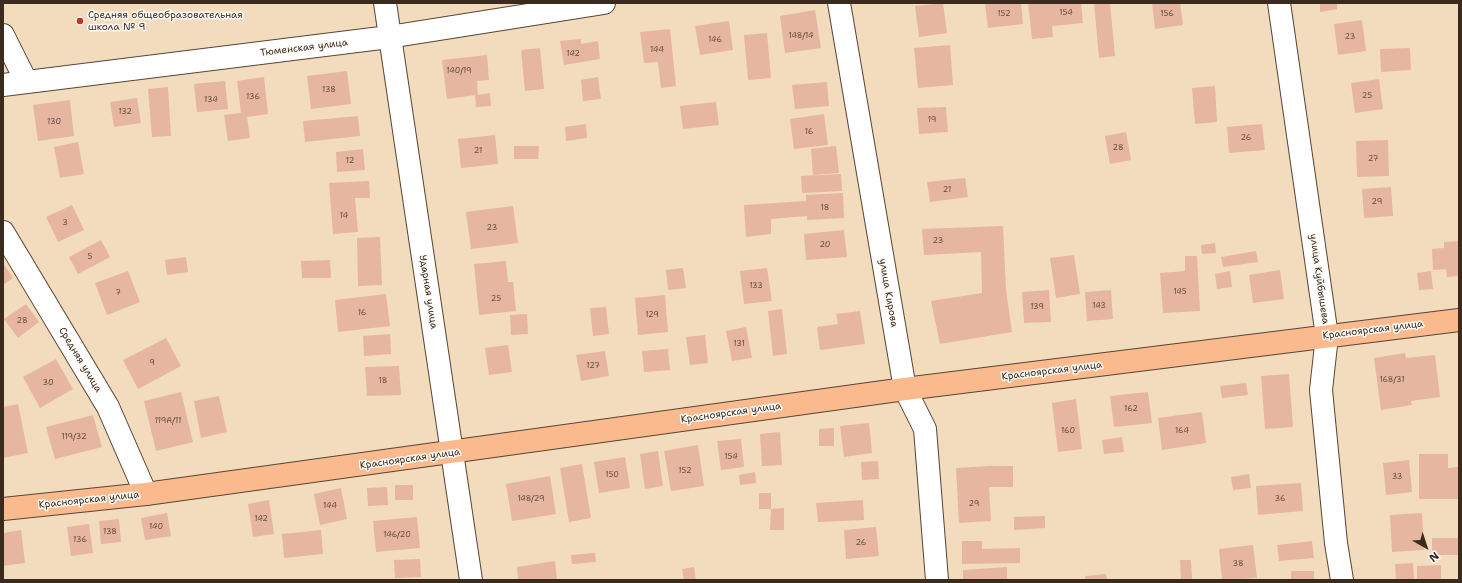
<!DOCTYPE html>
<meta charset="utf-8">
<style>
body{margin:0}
#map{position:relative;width:1462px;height:583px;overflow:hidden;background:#f3dcbd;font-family:"Shantell Sans",sans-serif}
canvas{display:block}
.frame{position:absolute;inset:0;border:4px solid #3b2a1e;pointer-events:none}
.north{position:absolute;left:1406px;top:527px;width:40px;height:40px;-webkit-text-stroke:3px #fdfcf7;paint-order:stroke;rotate:141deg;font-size:11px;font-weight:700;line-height:16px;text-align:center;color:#3b2a1e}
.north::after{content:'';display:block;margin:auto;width:14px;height:18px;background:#3b2a1e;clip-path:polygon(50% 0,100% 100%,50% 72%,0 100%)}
</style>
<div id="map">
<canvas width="1462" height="583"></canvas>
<div class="frame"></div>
<div class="north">N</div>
</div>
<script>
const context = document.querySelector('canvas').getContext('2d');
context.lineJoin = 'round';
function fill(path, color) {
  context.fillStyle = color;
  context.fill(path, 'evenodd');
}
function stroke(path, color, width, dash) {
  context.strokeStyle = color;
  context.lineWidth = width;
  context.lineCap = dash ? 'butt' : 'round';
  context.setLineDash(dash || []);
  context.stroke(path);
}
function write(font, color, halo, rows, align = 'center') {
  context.font = font + ' "Shantell Sans",sans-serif';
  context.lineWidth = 3;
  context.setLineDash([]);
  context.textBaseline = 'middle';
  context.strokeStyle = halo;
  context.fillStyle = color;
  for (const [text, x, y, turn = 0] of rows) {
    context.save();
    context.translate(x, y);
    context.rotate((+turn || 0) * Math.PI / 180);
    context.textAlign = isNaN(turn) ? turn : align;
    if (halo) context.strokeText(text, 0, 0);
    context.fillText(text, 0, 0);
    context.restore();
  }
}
const building = new Path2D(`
 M943,3L947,33L919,37L915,6Z
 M985,3H1021L1023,24L988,28Z
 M1028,3H1081L1083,23L1052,26L1053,37L1032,39Z
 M1094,3H1110L1115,56L1099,58Z
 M1152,3H1180L1183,25L1155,29Z
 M1320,3H1337V9L1320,12Z
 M815,10L821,48L785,53L780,16Z
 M1362,20L1366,51L1338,55L1334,24Z
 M729,21L733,50L700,55L695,26Z
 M670,29L676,86L661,88L658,62L644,63L640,32Z
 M767,33L771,78L748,80L744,35Z
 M581,39V44L598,41L600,59L564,65L560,41Z
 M950,45L953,85L918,88L914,48Z
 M540,48L544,89L525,91L521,50Z
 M1410,48L1411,70L1381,72L1380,49Z
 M487,55L489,80L477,81L478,95L490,93L491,106L476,107L475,95L447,99L442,60Z
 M347,71L351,104L311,109L307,76Z
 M264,77L268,114L247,117L250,138L228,141L224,115L241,113L237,81Z
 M598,77L601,99L583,101L581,80Z
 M1379,79L1383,109L1355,113L1351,83Z
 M225,81L228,109L197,112L194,84Z
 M827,82L829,106L795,109L792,85Z
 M1215,86L1217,122L1195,124L1192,88Z
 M168,87L171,136L152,137L148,89Z
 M137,98L141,123L114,127L110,102Z
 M70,100L74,136L38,141L33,105Z
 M716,102L719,125L683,129L680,106Z
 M946,107L948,132L919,134L917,108Z
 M824,114L828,145L794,149L790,119Z
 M358,116L360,136L305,142L303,121Z
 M586,124L587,138L566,141L565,127Z
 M1262,124L1265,150L1229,153L1227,127Z
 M1126,132L1131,160L1110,164L1105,136Z
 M495,135L498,164L461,168L458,139Z
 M1388,140L1389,176L1357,177L1356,141Z
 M78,142L84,174L60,178L54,147Z
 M514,146H539L538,159H514Z
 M836,146L839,173L813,175L811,149Z
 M363,149L365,170L337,172L336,152Z
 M841,174L842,191L802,193L801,176Z
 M965,178L968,197L930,202L927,182Z
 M369,181L370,198H355L358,232L333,234L329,183Z
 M1391,187L1393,216L1364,218L1362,189Z
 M843,193L844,218L807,220V216L771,219V234L746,237L744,205L806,201V195Z
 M72,205L84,230L58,242L46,217Z
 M513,206L518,243L471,249L466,212Z
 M1003,226L1006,290L1012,332L940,344L931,301L982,293L981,252L924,255L922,229Z
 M844,230L847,257L806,260L804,234Z
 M380,237L382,285L358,286L357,238Z
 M101,240L110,257L78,274L69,257Z
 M1459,241V276L1447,277L1446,269L1433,270L1432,249L1444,248V242Z
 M1215,243L1216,253L1202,254L1201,245Z
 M1256,251L1258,262L1223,267L1221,257Z
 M1074,255L1080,294L1056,298L1050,258Z
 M1185,256H1197L1200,311L1163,313L1160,273L1185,271Z
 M186,257L188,272L167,275L165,260Z
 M330,260L331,278H302L301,261Z
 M506,261L508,282H513L516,311L479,315L474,264Z
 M3,263L13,278L3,285Z
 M683,268L686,288L668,290L666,270Z
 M767,268L772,301L744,304L740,271Z
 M1280,270L1284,299L1253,303L1249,275Z
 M128,271L140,302L107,315L95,283Z
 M1230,271L1232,287L1217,289L1215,274Z
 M1431,271L1433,289L1419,290L1417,273Z
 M1049,290L1051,322L1024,323L1022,292Z
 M1111,290L1113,319L1087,321L1085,292Z
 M386,294L390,326L338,332L335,300Z
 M665,295L668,332L638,335L635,298Z
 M26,304L39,322L18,338L4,319Z
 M606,307L609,334L593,336L590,308Z
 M782,309L787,354L773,356L768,311Z
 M860,311L865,344L820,350L817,327L838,324L836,314Z
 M527,314L528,334L511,335L510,315Z
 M746,327L752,358L732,361L726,331Z
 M390,334L391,354L364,356L363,336Z
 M705,335L708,363L690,365L686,337Z
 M166,338L181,366L138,389L123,360Z
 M508,345L512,372L489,375L485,348Z
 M668,349L670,370L644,372L642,351Z
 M605,351L609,376L581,381L576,355Z
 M1405,353L1406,358L1435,355L1440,397L1411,401L1412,405L1381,410L1374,358Z
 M56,359L73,389L40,408L23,377Z
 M399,366L401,395L367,396L365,367Z
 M1289,374L1293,427L1265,429L1261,376Z
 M1246,383L1248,395L1222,398L1220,386Z
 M181,392L193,442L156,451L144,401Z
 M1148,392L1152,423L1114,427L1110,396Z
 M219,396L227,432L201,438L194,401Z
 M1076,399L1082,449L1058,452L1052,403Z
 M18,404L28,453L3,458V407Z
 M1202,412L1206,443L1162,450L1158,418Z
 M93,415L102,447L55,459L46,427Z
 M869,423L872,453L844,457L840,426Z
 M834,428V446H819V429Z
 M780,432L782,465L762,466L760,434Z
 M1122,437L1124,452L1104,454L1102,440Z
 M741,439L744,467L721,470L717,441Z
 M698,445L704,486L671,491L664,451Z
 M658,451L663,486L645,489L640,454Z
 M1419,454H1448V468L1459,467V499H1419Z
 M625,457L630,488L599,493L594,462Z
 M1409,460L1412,492L1386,495L1383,463Z
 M878,461L879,479L862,480L861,462Z
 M582,464L591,518L569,522L560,468Z
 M990,466H1013V487H989L991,521L959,523L956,468Z
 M755,472L756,483L740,485L739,475Z
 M1249,474L1251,488L1233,490L1231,477Z
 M550,476L556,514L512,521L506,484Z
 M1301,483L1303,511L1258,515L1256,486Z
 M395,485H413V500H395Z
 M387,487L388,505L368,506L367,488Z
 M341,488L347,519L320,525L314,494Z
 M759,493H771V509H759Z
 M269,500L274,534L253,537L248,504Z
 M863,500L864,520L818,522L816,503Z
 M784,508V530H770L771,509Z
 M167,513L171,536L145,540L141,518Z
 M1422,513L1424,550L1392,552L1390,515Z
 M1045,516V528L1014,530V517Z
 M417,517L420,548L376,552L373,521Z
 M119,519L121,542L101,544L99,521Z
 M89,524L93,553L71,556L67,527Z
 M876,527L879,556L846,559L844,530Z
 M21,530L25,563L3,566V533Z
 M321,530L323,554L284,558L282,534Z
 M1432,538H1459V555H1432Z
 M962,541H982V549L1020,548V563L962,564Z
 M1312,541L1314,558L1279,561L1277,545Z
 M1253,545L1257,578L1222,580L1219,549Z
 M595,553L596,562L572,564L571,555Z
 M420,559L421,577L395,578L394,560Z
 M1180,560H1191L1192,580H1181Z
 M555,561L557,580H518L517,567Z
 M1413,563L1414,579L1396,580L1395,564Z
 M1441,565V580H1417V566Z
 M694,567L696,580H684L682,569Z
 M1007,567V580H963V570Z
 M1291,571H1314V580H1291Z
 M1106,574L1107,580H1086L1085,576Z`);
const minor = new Path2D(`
 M385,3L471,580
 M839,3L905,389L925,429L937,580
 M1279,3L1327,336L1321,390L1336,543L1342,580
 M3,35L26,81
 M3,85L389,37L604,3
 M3,232L108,407L146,494`);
const major = new Path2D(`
 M3,509L146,494L905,389L1459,320`);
const markers = [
 [80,21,4,"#c8321e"]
];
const numberNames = [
 ["154",1066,13],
 ["152",1004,14],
 ["156",1167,14],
 ["148/14",801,36],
 ["23",1350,37],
 ["146",715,40],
 ["144",657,50],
 ["142",573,54],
 ["140/19",459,71],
 ["138",329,90],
 ["25",1367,96],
 ["136",253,97],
 ["134",211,100],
 ["132",125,112],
 ["19",932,120],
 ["130",54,122],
 ["16",809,132],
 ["26",1246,138],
 ["28",1118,148],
 ["21",478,151],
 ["27",1373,159],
 ["12",350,161],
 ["21",947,190],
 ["29",1377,202],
 ["18",825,208],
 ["14",344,216],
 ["3",65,223],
 ["23",492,228],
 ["23",938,241],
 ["20",825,245],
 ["5",90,257],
 ["133",756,286],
 ["145",1180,292],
 ["7",118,293],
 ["25",496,299],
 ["143",1099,306],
 ["139",1037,307],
 ["16",362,313],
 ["129",652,315],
 ["28",22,321],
 ["131",739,344],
 ["9",152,363],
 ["127",593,366],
 ["168/31",1392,380],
 ["18",383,381],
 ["30",48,383],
 ["162",1131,409],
 ["119А/11",168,421],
 ["160",1068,431],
 ["164",1182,431],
 ["119/32",74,437],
 ["154",731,457],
 ["152",685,471],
 ["150",612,475],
 ["33",1397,477],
 ["148/29",531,499],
 ["36",1280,499],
 ["29",974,504],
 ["144",330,506],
 ["142",261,519],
 ["140",156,527],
 ["138",110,532],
 ["146/20",397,535],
 ["136",80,540],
 ["26",861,543],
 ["38",1238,564]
];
const poiNames = [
 ["Средняя общеобразовательная",88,15],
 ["школа № 9",88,27]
];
const streetNames = [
 ["Тюменская улица",304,48,-7],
 ["улица Куйбышева",1319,279,82],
 ["Ударная улица",428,292,81],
 ["улица Кирова",888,293,80],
 ["Красноярская улица",1373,330,-7],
 ["Средняя улица",80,360,59],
 ["Красноярская улица",1052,371,-7],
 ["Красноярская улица",731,413,-8],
 ["Красноярская улица",410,459,-8],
 ["Красноярская улица",89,500,-6]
];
fill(building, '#e6b6a0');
stroke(minor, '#574536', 24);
stroke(major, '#574536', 24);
stroke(minor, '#fff', 22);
stroke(major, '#fbba8d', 22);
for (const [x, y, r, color] of markers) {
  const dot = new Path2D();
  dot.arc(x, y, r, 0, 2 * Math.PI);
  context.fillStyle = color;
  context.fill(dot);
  stroke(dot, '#fdfcf7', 1.5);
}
write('8px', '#664d3e', null, numberNames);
write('10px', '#3b2a1e', '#fdfcf7', poiNames, 'left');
write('10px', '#3b2a1e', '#fdfcf7', streetNames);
</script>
